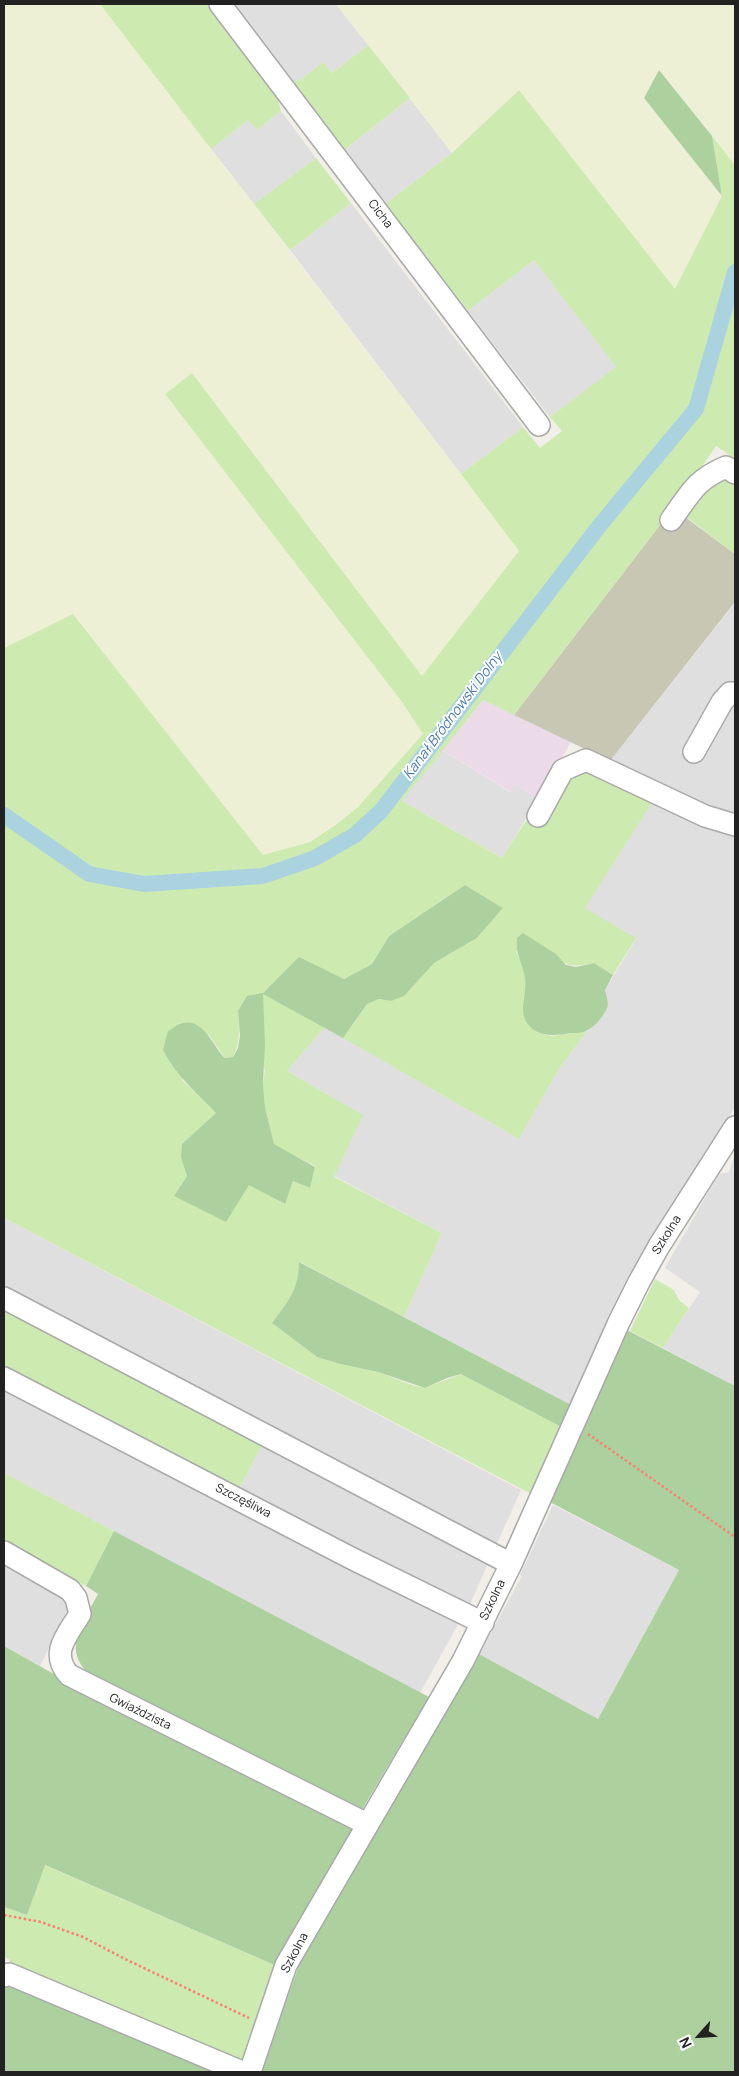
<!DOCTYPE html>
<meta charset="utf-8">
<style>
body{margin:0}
#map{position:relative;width:739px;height:2076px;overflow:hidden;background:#f2efe9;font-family:Manrope,sans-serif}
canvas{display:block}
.frame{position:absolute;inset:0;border:5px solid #222;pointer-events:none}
.north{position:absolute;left:674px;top:2011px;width:50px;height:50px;-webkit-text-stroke:4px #fff;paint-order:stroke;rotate:244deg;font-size:14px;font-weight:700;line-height:20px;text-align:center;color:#222}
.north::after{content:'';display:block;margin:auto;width:18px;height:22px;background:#222;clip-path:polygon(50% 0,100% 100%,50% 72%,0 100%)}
</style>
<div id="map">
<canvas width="739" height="2076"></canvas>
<div class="frame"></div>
<div class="north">N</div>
</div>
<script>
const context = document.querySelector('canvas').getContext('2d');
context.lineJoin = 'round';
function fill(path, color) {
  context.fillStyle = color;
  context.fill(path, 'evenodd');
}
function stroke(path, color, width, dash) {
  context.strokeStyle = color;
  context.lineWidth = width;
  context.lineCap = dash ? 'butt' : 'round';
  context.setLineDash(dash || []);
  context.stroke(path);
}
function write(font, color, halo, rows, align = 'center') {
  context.font = font + ' Manrope,sans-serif';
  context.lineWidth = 4;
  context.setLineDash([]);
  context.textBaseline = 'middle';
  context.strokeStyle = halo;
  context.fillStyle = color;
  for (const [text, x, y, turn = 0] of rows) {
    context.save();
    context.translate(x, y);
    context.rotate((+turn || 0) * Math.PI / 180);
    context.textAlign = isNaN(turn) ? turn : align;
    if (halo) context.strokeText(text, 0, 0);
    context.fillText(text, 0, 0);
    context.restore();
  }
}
const residential = new Path2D(`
 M232,4H336L368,45L332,73L323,62L299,81L290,79Z
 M410,98L452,153L385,204L344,150Z
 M281,111L316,158L254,204L211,149L248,120L257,130Z
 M351,203L523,427L461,474L290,250Z
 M534,260L617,367L550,417L468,311Z
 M735,603V686L728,683L689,747L731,702H735V818L610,761Z
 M442,750L510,792L515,784L538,799L502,858L402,801Z
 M655,798L735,832V1107L648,1251L575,1407L404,1317L442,1233L334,1176L362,1115L287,1071L325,1027L519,1139L559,1069L587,1031L604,1015L608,1004L605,990L636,939L584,908Z
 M735,1153V1386L663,1348L700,1292L665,1268L709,1191L720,1174L729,1172Z
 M4,1218L521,1490L495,1548L4,1290Z
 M4,1385L461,1619L420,1693L4,1473Z
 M264,1442L490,1559L468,1609L238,1491Z
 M553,1505L679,1570L598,1719L479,1654L522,1576L520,1575Z
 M4,1563L66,1596L69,1607L40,1666L4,1646Z`);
const industrial = new Path2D(`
 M483,700L571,742L538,799L515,784L511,792L442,750Z`);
const construction = new Path2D(`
 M673,508L735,554V602L610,761L514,715Z`);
const farmland = new Path2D(`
 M4,4H100L520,551L422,676L192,373L165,394L402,702L423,734L358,807L310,842L263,855L73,614L4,648Z
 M336,4H735V165L659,71L644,98L722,196L675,290L519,90L452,153Z`);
const grass = new Path2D(`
 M100,4H207L277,96L281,111L257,130L248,120L211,149Z
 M368,45L410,98L344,150L290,79L299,81L323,62L332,73Z
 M519,90L675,289L722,196L712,136L735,165V459L716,446L673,508L514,715L483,700L402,801L502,858C521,828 547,784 580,769L655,798L585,908L636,938L613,975L594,963C561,970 566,961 540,944L516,951L523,966L526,985L523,1002L532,1028L539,1033L552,1036L587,1031L559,1069L519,1139L343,1038L367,1004L379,999L391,1001L434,963L477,938L503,908L465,885L389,936L372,964L344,979L299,958L263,993L325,1027L287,1071L363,1115L334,1177L442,1233L404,1317L300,1262L299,1279L289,1300L272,1323L317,1357L340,1364L378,1372L412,1385L425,1388L461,1374L565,1429L535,1496L4,1218V648L73,614L263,855L310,842L334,826L358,807L423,734L402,702L165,394L192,373L422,676L519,551L461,474L523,427L540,448L562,431L550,417L616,367L534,260L468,311L385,204L452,153ZM238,1011L265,1070L263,1083L265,1107L274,1145L315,1166L310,1188L293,1181L284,1204L249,1184L174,1196L187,1176L182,1144L217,1113L182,1080L208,1034L225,1058L233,1057C241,1041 239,1028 238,1011Z
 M316,158L351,203L290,250L254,204Z
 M734,477L735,478V554L684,515C700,497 709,482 734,477Z
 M655,1279L674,1290L679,1300L689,1308L663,1348L630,1331Z
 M4,1305L264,1442L238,1491L4,1369Z
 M4,1473L114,1531L86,1586L4,1543Z
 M44,1865L274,1965L258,2013L245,2070L9,1966L10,1960L4,1957V1907L27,1915Z`);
const forest = new Path2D(`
 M659,70L712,136L722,196L644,98Z
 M465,885L503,908L477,938L434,963L404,996L391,1001L379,999L367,1004L343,1038L263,994L265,1044L263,1083L265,1107L274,1144L315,1167L310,1188L293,1181L285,1204L249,1185L226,1222L174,1196L187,1176L181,1157L182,1144L216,1113C197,1093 176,1076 163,1050L168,1031C173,1028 178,1024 183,1023C204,1018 213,1047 225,1058L233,1057L238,1048L240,1036L238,1011L247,996L263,993L299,957L344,979L372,964L389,936Z
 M523,933L556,954L566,965L576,967L594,963L613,975L605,990C606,994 608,1000 608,1005C606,1014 595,1027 586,1031C582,1033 576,1033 571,1033C555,1036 535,1038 526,1021C519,1009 527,992 525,979C523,962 515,955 517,938Z
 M299,1262L575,1407L565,1429L461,1374L447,1378L425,1388L378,1372L340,1364L317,1357L272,1323C288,1301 299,1290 299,1262Z
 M625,1329L735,1386V2072H261L303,1954L445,1709L479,1654L598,1719L679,1570L548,1501Z
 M114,1531L429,1697L360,1813L89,1674C61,1648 84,1621 98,1594L86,1586Z
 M4,1646L111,1706L357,1830L279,1967L45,1865L27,1915L4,1907Z
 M4,1982L219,2072H4Z`);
const canal = new Path2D(`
 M4,815L89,874L144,884L263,876L315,858L355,835L381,811L600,525L696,409L735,272`);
const path = new Path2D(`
 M588,1434L735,1537
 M4,1915L41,1922L83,1937L125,1959L249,2018`);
const minor = new Path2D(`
 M220,4L539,425
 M671,520C690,494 695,480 726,467L735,473
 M694,752L722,702L730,693H735
 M538,816L563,770L586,760L705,816L735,825
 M4,1298L511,1564
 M4,1378L351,1558L483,1623
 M4,1552L70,1590L76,1598L80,1614C68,1634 49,1653 69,1675L367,1824
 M4,1976L9,1974L242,2072
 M250,2072L286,1965L463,1661L511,1564L619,1322L639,1282L659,1246L735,1127`);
const streetNames = [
 ["Cicha",380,214,53],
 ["Szkolna",667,1235,-58],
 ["Szczęśliwa",243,1501,27],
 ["Szkolna",493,1600,-64],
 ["Gwiaździsta",140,1712,26],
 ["Szkolna",295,1953,-62]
];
const waterNames = [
 ["Kanał Bródnowski Dolny",453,716,-53]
];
fill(residential, '#e0dfdf');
fill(industrial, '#ebdbe8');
fill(construction, '#c7c7b4');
fill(farmland, '#eef0d5');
fill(grass, '#cdebb0');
fill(forest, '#add19e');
stroke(canal, '#aad3df', 16);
stroke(minor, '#a9a9a9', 24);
stroke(path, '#fa8072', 2.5, [2.5, 2.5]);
stroke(minor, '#fff', 21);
write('12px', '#222', '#fff', streetNames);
write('italic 14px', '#4a7aab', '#fff', waterNames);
</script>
